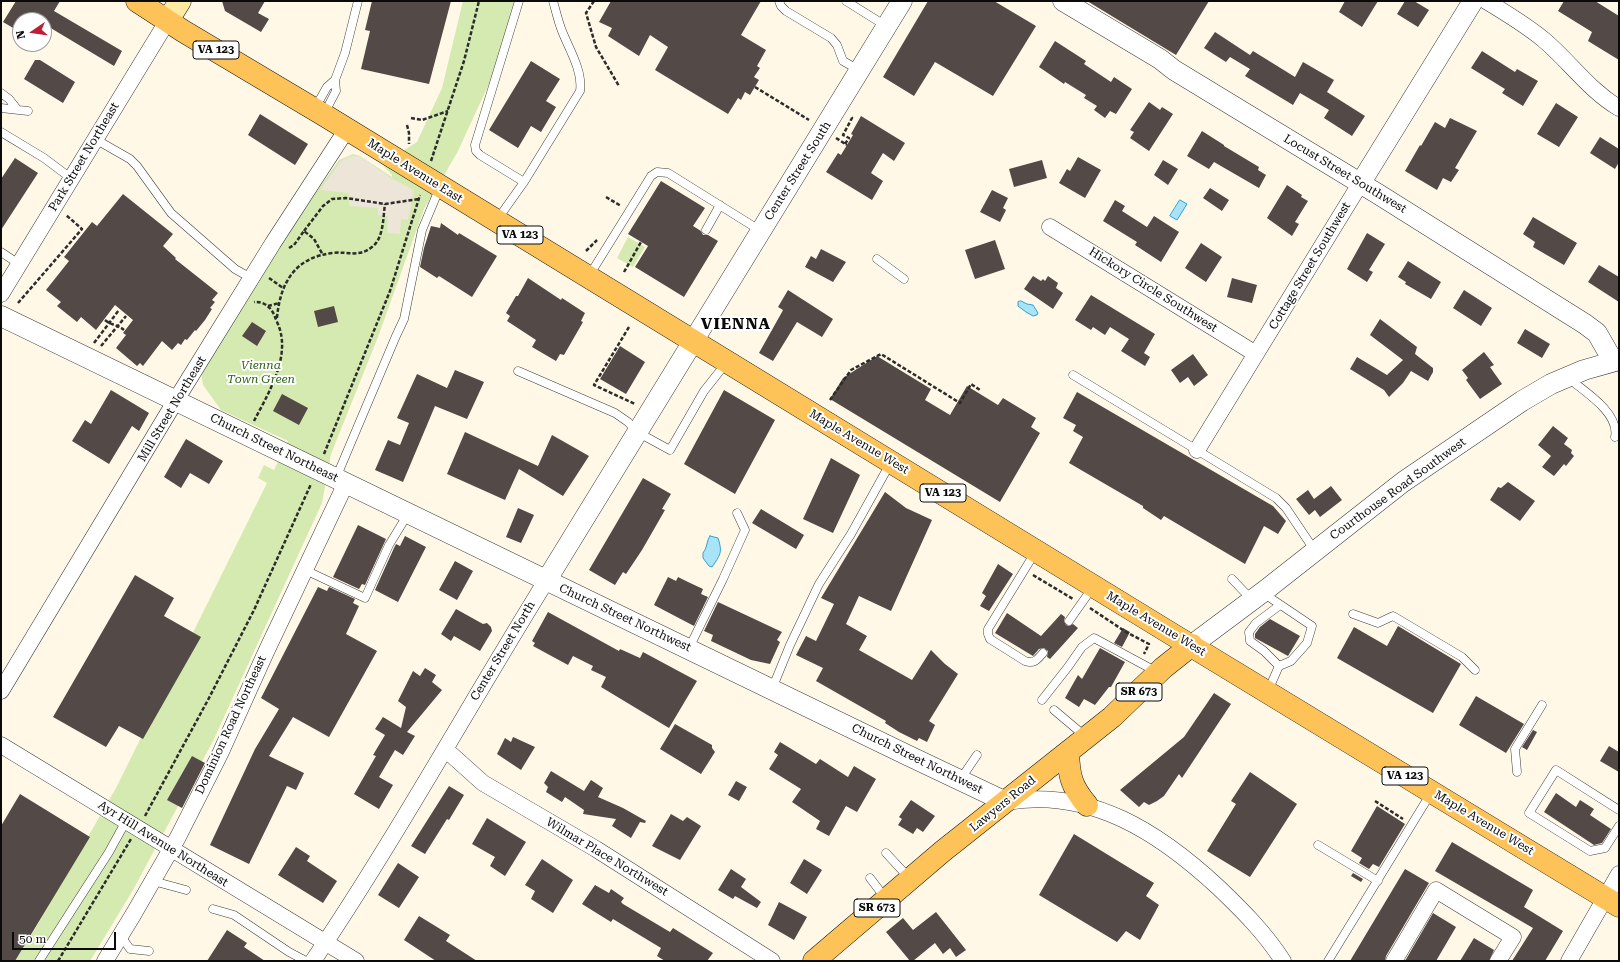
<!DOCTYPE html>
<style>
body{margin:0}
#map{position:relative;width:1620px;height:962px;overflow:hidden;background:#fff8e7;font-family:"Roboto Serif",serif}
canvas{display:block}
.frame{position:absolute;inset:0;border:2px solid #0a0a0a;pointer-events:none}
.north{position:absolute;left:12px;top:12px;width:40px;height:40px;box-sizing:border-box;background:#fff;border:1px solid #9d9d9d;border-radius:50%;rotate:257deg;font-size:11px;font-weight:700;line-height:16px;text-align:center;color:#0a0a0a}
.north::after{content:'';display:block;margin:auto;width:14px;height:18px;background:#bd1e37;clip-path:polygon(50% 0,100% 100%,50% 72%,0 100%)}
.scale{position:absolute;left:12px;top:932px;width:104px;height:18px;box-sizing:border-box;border:2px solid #0a0a0a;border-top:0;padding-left:5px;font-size:12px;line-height:14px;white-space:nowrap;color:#0a0a0a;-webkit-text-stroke:3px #fff;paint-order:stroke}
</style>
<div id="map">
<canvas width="1620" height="962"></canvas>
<div class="frame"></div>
<div class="north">N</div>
<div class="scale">50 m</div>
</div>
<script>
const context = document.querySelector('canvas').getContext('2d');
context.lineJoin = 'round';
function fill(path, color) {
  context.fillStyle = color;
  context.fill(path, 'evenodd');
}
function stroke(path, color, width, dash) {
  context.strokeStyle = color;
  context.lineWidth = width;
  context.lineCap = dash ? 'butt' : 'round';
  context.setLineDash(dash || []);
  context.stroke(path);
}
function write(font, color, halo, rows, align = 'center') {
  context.font = font + ' "Roboto Serif",serif';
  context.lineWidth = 4;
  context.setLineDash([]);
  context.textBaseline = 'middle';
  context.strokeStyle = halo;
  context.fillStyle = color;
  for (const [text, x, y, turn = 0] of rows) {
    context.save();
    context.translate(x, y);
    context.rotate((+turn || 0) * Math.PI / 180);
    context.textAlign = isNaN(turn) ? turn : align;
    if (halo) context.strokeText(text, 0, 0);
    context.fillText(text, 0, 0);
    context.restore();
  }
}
const green = new Path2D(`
 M463,1H514L494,73L457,153L424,209L378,337L331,454L322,503L213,741L133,890L90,961H15L35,929L116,788L267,483L258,478L264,465L274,470L288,441L221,410L203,385L201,373L273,253L339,160L353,154L360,156L392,177V175L382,164L417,142L442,88Z
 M628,237L645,247L633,267L617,258Z`);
const plaza = new Path2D(`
 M355,156L361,157L391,178L414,190L408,220L401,219L400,234L387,233L388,216L378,215V208L349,206V193L320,190L341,161L349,157Z`);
const water = new Path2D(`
 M1180,200L1187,204L1177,220L1170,216Z
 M1021,301L1027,304L1033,305L1038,313L1037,315L1033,316L1026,312L1018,306V302Z
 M710,536L718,538C723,553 720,555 712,567L709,566L703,558V553C708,546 706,542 710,536Z`);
const building = new Path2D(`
 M16,1H60L54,11L122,51L114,66L44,24V20H20V32L3,22Z
 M222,1H265L258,13L269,19L261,32L225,11Z
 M372,1H451L429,84L361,69L370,31L365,30Z
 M611,1H761L741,35L766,50L757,66L760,68L754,77L759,80L750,95L745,92L741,100L738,98L728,114L655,70L668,47L650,35L639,56L608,36L612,28L599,22Z
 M928,1H994L1036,26L993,96L935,62L914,96L883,77Z
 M1087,1H1209L1176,55Z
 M1345,1H1378L1362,27L1339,12Z
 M1405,1H1414L1429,10L1418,27L1397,14Z
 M1564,1H1595L1619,16V60L1588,41L1592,32L1558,11Z
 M1215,32L1250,55L1253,51L1295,77L1303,62L1334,80L1327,92L1365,116L1352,136L1324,118L1329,110L1300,93L1293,105L1245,76L1250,69L1230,57L1226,62L1204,48Z
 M1055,41L1086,61L1084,64L1111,82L1114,77L1132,89L1116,114L1110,111L1105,118L1094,110L1097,106L1084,98L1086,95L1065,82L1064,84L1039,67Z
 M1482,51L1515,72L1517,69L1538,81L1523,106L1502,93L1505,89L1471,68Z
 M35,60H40L75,82L63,103L24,79Z
 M531,61L560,79L546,101L556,107L541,132L531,126L518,148L489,130Z
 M1149,102L1160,110L1162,107L1173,114L1149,151L1130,138L1134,132L1130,130Z
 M1556,103L1578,117L1559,147L1537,134Z
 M260,114L308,144L295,165L248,135Z
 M861,116L905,143L894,161L883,153L871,173L883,181L872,200L826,172L838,153L841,155L853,135L851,134Z
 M1450,118L1477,131L1455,168L1459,170L1451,182L1443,178L1437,190L1405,171L1420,145L1421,146L1435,122L1445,128Z
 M1202,131L1224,145V146L1259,167L1258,170L1266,175L1259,188L1214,162L1209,169L1187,156Z
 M1600,137L1619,149V162L1615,169L1590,153Z
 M1078,157L1101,170L1085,198L1059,183L1067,169L1070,171Z
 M15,158L38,173L1,230V179Z
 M1042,160L1047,178L1014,187L1009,169Z
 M1163,160L1178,169L1168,185L1154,175Z
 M661,181L705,208L693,226L701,231L703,235H708L718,241L684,297L635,267L648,246L628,234Z
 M1287,185L1302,195L1301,197L1308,201L1295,222L1299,224L1292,236L1267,218Z
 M1210,188L1229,200L1222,211L1203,198Z
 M992,190L1008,198L1003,208L1006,210L1000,222L980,212Z
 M123,194L173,234L163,246L176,258L175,259L218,293L212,300L215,302L210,308L212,309L205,320L196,331L195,330L187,340L185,339L181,345L178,343L172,350L162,341L143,366L140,363L137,366L116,348L126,335L123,333L133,320L115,305L96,330L81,317L77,322L57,306L61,302L46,290L69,261L64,257L92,222L97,226Z
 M1115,200L1125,206L1122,211L1147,227L1154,216L1179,232L1161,262L1135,245L1137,242L1103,221Z
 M1533,217L1577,243L1564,265L1533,247L1535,242L1523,234Z
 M441,223L458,235L459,233L497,256L472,297L439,276L437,278L420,267L424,248L431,226L440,228Z
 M1367,233L1385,244L1369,270L1373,272L1367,282L1347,269Z
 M995,240L1005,269L975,279L965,250Z
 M1201,243L1222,257L1206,282L1185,268Z
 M821,249L846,262L833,282L805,267L811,256L816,259Z
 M1408,261L1441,282L1431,299L1405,284L1406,282L1398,277Z
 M1599,265L1619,277V302L1588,282Z
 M1033,276L1041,281L1043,279L1045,281L1048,276L1058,283L1056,288L1063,293L1053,309L1024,289Z
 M528,278L561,300L562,298L585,313L581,321L583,322L564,355L560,354L556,361L532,347L536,340L507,321L510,316L506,313L516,296H518Z
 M1232,278L1257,285L1252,303L1227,297Z
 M788,290L833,319L822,337L797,322L773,361L759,353L782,312L783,310L778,307Z
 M1464,290L1492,308L1481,326L1453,308Z
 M1091,295L1155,334L1144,353L1150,357L1145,366L1121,351L1129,339L1110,327L1105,335L1093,327L1091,330L1075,320Z
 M334,306L338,322L318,327L314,311Z
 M1380,319L1417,347L1415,354L1433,368V372L1428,381L1411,371L1403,383L1389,397L1384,390L1350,369L1357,357L1387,375L1403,360L1370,335Z
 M252,322L266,331L257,346L242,336Z
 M1525,329L1550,344L1542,358L1517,343Z
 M620,346L645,362L626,394L600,379Z
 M1484,352L1494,365L1490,367L1502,384L1480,399L1466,380L1468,378L1462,370Z
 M1193,354L1208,375L1194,386L1188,377L1180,383L1171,370Z
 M877,356L931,389L925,400L950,415L967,386L998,405L1003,398L1036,418L1031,427L1040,433L1000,502L830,399L843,378Z
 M455,370L484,382L467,419L435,406L403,482L375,470L388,440L400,445L409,423L397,418L417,374L447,388Z
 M111,390L149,413L139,431L132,426L109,464L72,441L85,420L91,424Z
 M724,390L775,420L735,494L684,464Z
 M1077,392L1273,506L1286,521L1278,534L1264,526L1245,564L1164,516L1161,520L1143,508V506L1069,463L1083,437L1073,431L1076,425L1063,418Z
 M282,394L308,408L299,425L273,411Z
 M1553,426L1568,438L1564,444L1572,450L1571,453L1574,456L1566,466L1564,464L1554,476L1542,467L1551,456L1538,445Z
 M465,432L538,466L552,435L589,456L563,496L519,469L505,500L447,474Z
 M186,439L223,461L209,484L190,473L181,488L164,477Z
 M831,458L860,475L833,533L803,519Z
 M643,478L671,494L662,509L665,510L642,550L626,574L623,572L615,585L589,570Z
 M1508,482L1535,501L1520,521L1490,500L1498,487L1501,488Z
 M1331,486L1342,500L1320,517L1315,510L1309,515L1296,499L1308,490L1314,499Z
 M885,492L906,508L932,520L891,611L859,596L846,624L867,636L859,650L912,680L931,650L945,664L958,674L929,721L935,725L927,742L919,738L917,741L899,732L885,723L886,721L816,681L823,668L796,655L806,636L816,641L834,604L821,598Z
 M518,508L534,515L521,543L506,537Z
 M761,509L804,535L796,549L752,523Z
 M358,525L386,539L365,585L362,584L359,589L333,577Z
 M405,536L426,547L398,602L375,590L394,548L396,544L400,546Z
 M455,561L473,571L457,600L439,590Z
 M998,564L1013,574L989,611L980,606L986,596L982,593Z
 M135,575L174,598L164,616L201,637L143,739L119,726L106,747L53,717Z
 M668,577L676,581L678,577L688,582L703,589L701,594L708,597L694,626L654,605Z
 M318,587L327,591L329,587L355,599L353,603L359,606L346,634L377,651L329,737L293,717L269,756L304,773L296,790L287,786L249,864L210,845L255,749L279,709L261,698Z
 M718,602L782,632L777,640L780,642L770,664L751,660L711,641L713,635L704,631Z
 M456,609L483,624L487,623L491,627L492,631L480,651L454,636L451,641L441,634Z
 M548,612L619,651L620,649L640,658L643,652L697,681L669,728L601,687L606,677L591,670L593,666L573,656L568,665L533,646L535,643L532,641Z
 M1007,613L1041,636L1061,614L1065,617L1064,621L1066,625L1069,626L1073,624L1078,628L1050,659L1047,657L1048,651L1044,648L1039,649L1033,656L995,633Z
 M1270,619L1300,636L1288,656L1255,638V634L1260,627Z
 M1398,626L1461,664L1433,713L1337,658L1354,627L1387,646Z
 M1123,628L1130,632L1122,647L1114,643Z
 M1100,648L1125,662L1111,687H1109L1095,705L1084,699L1079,707L1065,698L1078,675L1082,679Z
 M425,668L436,675L432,682L442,690L407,732L415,736L403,755L395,750L379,777L393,785L379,809L354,794L376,756L373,755L385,735L375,729L383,717L401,728L406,707L398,701L413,671L420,676Z
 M1214,693L1231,704L1182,778L1179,774L1164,796L1157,801L1149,805L1144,802L1139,807L1120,790L1184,737Z
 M1476,696L1524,724L1506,753L1459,725Z
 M675,724L712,745V748L715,752L701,774L660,749Z
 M1533,730L1537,732L1527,750L1522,747Z
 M513,737L535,747L521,770L497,754L505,738L511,742Z
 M780,742L816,764L820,759L848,777L854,766L876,779L857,812L846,806L829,836L816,829L820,821L792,802L801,789L769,769L778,755L774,752Z
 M1609,746L1619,752V772L1600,761Z
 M192,756L205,763L182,808L167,800Z
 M551,771L584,791L591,780L603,788L598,797L623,808L646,821L645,823L640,822L631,838L612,826L616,819L583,814L584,810L565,797L562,802L546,792L548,787L544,783Z
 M1250,772L1297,804L1250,877L1207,851L1236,804L1231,801Z
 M736,781L747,787L739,801L728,795Z
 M449,786L464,795L449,820L447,819L425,854L411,846Z
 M1556,793L1576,807L1580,800L1594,809L1590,815L1611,829L1602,843L1594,845L1544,812Z
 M20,794L90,837L15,961H1V826Z
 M911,800L935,816L923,832L917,828L913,834L898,825L902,819L899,817Z
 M1377,806L1405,824L1379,867L1373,864L1369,869L1359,863L1362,858L1351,851Z
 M671,814L683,821L687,817L701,826L680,860L652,846Z
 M487,818L526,842L505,876L490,866L495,857L472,844Z
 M1074,834L1154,883L1146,896L1159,905L1140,940L1126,931L1117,942L1039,895Z
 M1452,842L1533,890L1524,907L1563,931L1545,961H1509L1510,960L1512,961L1533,928L1435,871Z
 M296,847L310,856L307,861L337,881L323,903L278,875Z
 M542,859L573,880L553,913L531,899L535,891L525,885Z
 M804,859L822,870L807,894L790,883Z
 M398,863L419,877L399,908L378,895Z
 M731,869L746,879L741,887L761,902L757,908L735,896L733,899L718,890Z
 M1405,869L1429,883L1386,956L1385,961H1350Z
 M1353,873L1363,879L1361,882L1351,876Z
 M595,885L609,893L611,889L624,898L621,902L623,904L670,932L673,928L713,953L707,961H665L657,956L661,948L613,919L611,922L582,904Z
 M779,902L807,917L794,940L768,925Z
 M936,912L966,950L956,957L950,948L943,954L935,943L913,961H910L886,932L903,918L913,930Z
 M1433,913L1456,927L1436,961H1405Z
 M419,916L450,935L446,941L477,961H436L404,940Z
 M227,930L247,943L244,947L265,961H207Z
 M1474,938L1494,950L1489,961H1460Z`);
const path = new Path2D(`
 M594,1L586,13L596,47L619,86
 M755,87L809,120
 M411,118L422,120L448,111
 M407,125L409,133V144
 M836,138L847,145
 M845,144L849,138L843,135L852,118L850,116
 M431,161L464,61L479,1
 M606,197L621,206
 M304,231L323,206L332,199L346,198L385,204L419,199
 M289,248L294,245L304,231L314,239L323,255
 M586,251L597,240
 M624,272L641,242
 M269,278L283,288
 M18,303L82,229L66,215
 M268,306L279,303
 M277,318C280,283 295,257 333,253C348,251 358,258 372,247C384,238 383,217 385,204
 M105,320C111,325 118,325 124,330
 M629,327L594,385L635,404
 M94,343L119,310
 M101,346L126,316
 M830,400L851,370L881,354L960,403L971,384L980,390
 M254,421C267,396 287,363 281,334C280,328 277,322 275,317C272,308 264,301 254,302
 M324,454L390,291L420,195
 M1033,575L1073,599
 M1090,608L1126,632L1149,644L1144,654
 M1375,801L1403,819
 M145,816L209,698L254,610L311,484
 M58,961L131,839`);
const service = new Path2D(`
 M519,1L475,145L476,151L480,155L524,182
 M779,1L781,6L786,11L831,38L837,45L843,61L859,70
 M846,1L886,26
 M1,93L9,99L17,109
 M1,108L28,111
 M315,108L327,87L335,80
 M324,114L336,91L335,80L345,53L358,1
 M1,132L44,158L72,179
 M95,139L130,159L137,166L171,213L235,269L251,278
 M497,220L524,182L580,91C583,71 569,49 562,31C558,21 556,11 553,1
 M706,230L720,205
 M1,252L19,264
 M877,259L904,279
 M589,276L651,176L657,172L668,173L761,231
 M518,371L615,413L628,422L637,432L670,450L704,391L727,362
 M1073,375L1276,498L1286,508L1315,551
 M1568,378C1584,391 1620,413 1615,437
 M336,478L396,336L404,319L422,230L440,187
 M1036,551L988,629V634L990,639L1025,661C1034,664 1037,660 1043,653
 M305,570L365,598L389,545L408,514
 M1232,579L1252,600
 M1263,593L1312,626L1307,643L1291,661L1279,666L1268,691
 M1353,614L1378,623L1393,616L1462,657L1475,670
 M1069,621L1093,587
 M689,648L723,579L745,530L737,513
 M1279,666L1264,651L1250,641L1249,632L1256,623L1280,605
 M772,689L790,645L819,584L851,534L891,462
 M1042,700L1068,667L1082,647L1094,638L1157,672
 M1054,710L1086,737
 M1517,772L1515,749L1542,705
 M960,780L977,755
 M1619,810L1556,770L1529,813L1590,851L1605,848L1619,826
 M1318,845L1378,881
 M886,853L910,879
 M870,878L886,899
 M153,881L186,890
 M213,909L234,915L289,952L306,961
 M121,936L130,949L149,951
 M39,961L109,852L126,821
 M1328,961L1431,793`);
const minor = new Path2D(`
 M1486,1C1506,13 1526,25 1544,40C1570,62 1590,91 1619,108
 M1050,227L1256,354
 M1,294L168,20
 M1197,450L1360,184
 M1,691L176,400L273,243L347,129
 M1,745L356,961
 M445,749L483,783L596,849L772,961
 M1006,802C1090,787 1160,833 1219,888C1243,911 1265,933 1283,961
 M105,961L133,915L178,837L220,754L266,652L346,483
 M313,961C396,838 468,707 546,581
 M1394,961L1436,890L1513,937L1498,961
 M1569,961L1619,874`);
const tertiary = new Path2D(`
 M1063,1L1160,59L1174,70L1378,194L1585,324L1597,333L1613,361
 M1360,184L1473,1
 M1,316L907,755L1006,802
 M546,581L902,1
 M1192,645L1263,592L1403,482L1522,401L1551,384L1584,370L1619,360`);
const secondary = new Path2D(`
 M168,20L180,1`);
const primary = new Path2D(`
 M137,1L183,31L324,115L1170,633L1619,906
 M1068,752C1069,776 1071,786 1087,805
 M814,961L943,851L1112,717L1163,668L1192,645`);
const shields = [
 [216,50,46],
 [520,235,46],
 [943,493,46],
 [1139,692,46],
 [1405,776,46],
 [877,908,46]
];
const shieldNames = [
 ["VA 123",216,50],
 ["VA 123",520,235],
 ["VA 123",943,493],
 ["SR 673",1139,692],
 ["VA 123",1405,776],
 ["SR 673",877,908]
];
const streetNames = [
 ["Park Street Northeast",84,157,-59],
 ["Maple Avenue East",415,171,32],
 ["Center Street South",798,171,-58],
 ["Locust Street Southwest",1345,174,31],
 ["Cottage Street Southwest",1310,266,-59],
 ["Hickory Circle Southwest",1153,290,32],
 ["Mill Street Northeast",172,409,-59],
 ["Maple Avenue West",859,442,31],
 ["Church Street Northeast",274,448,26],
 ["Courthouse Road Southwest",1398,489,-36],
 ["Church Street Northwest",625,618,25],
 ["Maple Avenue West",1156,624,31],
 ["Center Street North",503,651,-59],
 ["Dominion Road Northeast",231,725,-65],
 ["Church Street Northwest",917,759,26],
 ["Lawyers Road",1003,804,-39],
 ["Maple Avenue West",1484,823,31],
 ["Ayr Hill Avenue Northeast",163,844,32],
 ["Wilmar Place Northwest",607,857,31]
];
const parkNames = [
 ["Vienna",261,365],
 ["Town Green",261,379]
];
const districtNames = [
 ["VIENNA",736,324]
];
fill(green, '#d4eab0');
fill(plaza, '#ede5d8');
fill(water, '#a9e3f8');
stroke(water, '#2ea2d1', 1);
fill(building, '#534946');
stroke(service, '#3d3d3d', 9);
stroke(minor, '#3d3d3d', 17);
stroke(tertiary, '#3d3d3d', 21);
stroke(secondary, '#2c2c2c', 23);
stroke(primary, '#1b1b1b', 23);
stroke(path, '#2c2c2c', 2.5, [4, 2]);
stroke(service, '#fff', 8);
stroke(minor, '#fff', 16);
stroke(tertiary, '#fff', 20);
stroke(secondary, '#ffeaa2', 22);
stroke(primary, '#fec358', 22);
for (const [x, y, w] of shields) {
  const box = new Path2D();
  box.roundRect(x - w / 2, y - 9, w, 18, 3);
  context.fillStyle = '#fff';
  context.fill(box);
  stroke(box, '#0a0a0a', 1);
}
write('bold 11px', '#0a0a0a', null, shieldNames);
write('12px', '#0a0a0a', '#fff', streetNames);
write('italic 12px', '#306219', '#fff', parkNames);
context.letterSpacing = '1px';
write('bold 16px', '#0a0a0a', '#fff', districtNames);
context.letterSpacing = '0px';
</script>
